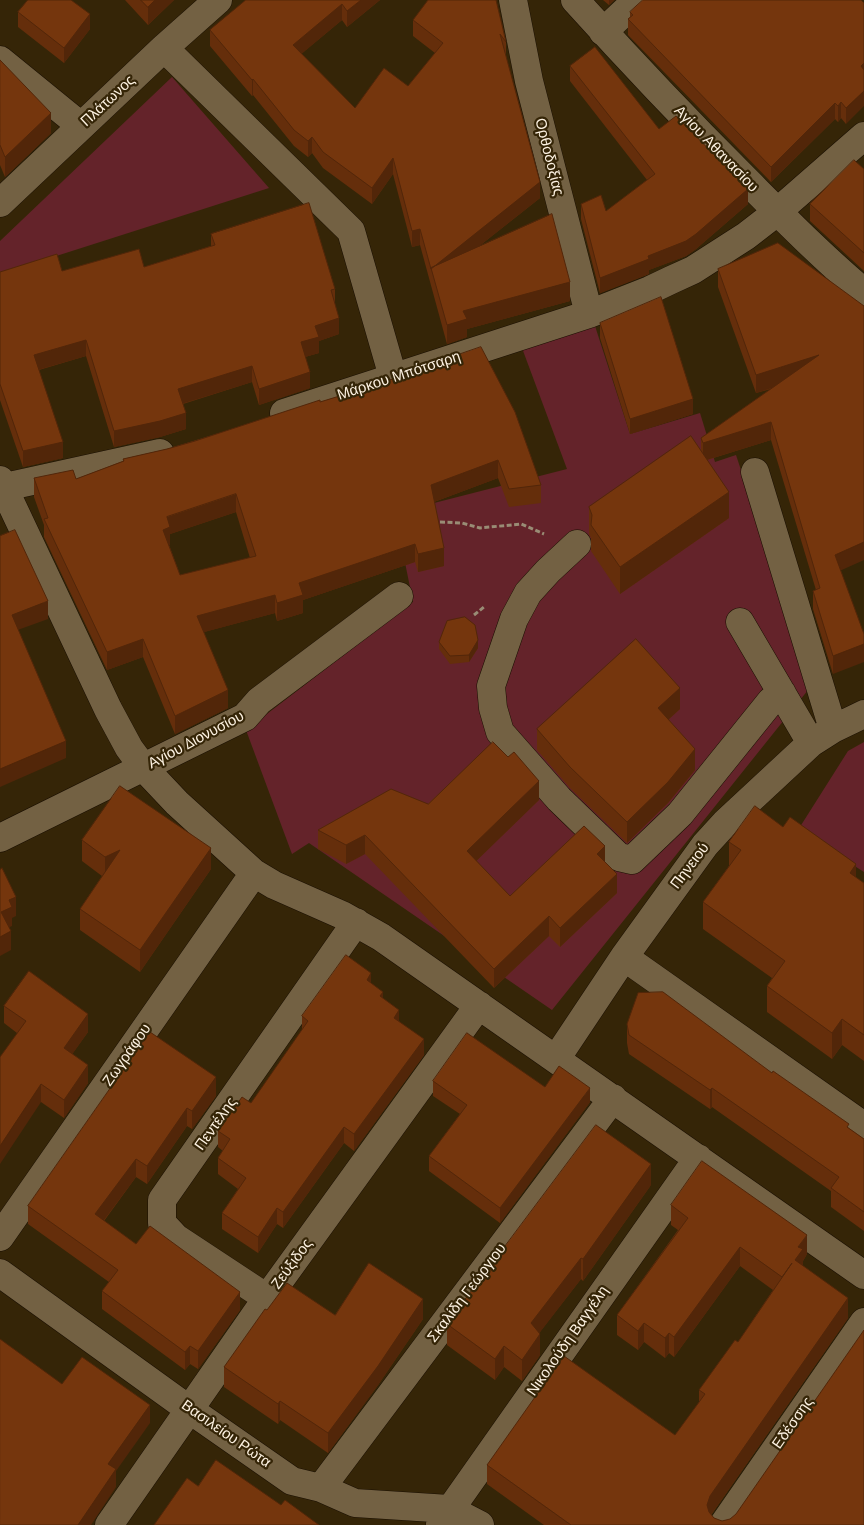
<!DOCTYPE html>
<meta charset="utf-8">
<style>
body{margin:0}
canvas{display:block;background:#352507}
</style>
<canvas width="864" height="1525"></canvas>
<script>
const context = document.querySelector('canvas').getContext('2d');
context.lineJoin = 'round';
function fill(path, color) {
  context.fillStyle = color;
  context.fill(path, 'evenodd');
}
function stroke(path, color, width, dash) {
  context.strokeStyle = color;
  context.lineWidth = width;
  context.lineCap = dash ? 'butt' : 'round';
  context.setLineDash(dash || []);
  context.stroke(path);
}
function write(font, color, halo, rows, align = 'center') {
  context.font = font + ' "PT Sans",sans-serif';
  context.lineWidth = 4.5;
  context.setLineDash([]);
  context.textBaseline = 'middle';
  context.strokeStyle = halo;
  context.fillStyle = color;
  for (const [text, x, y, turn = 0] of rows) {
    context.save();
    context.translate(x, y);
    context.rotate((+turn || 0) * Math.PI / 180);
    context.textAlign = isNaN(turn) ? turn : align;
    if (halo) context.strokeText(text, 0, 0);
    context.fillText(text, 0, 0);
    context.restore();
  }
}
const green = new Path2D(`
 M172,77L269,188L0,274V241Z
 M595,326L630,434L700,413L715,462L736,455L812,685L552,1010L309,843L292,854L246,730L413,602L395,513L567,469L522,348Z
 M864,742V872L798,830L848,751Z`);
const path = new Path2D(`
 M440,522L462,523L480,528L521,524L544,534
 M474,615L484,607`);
const minor = new Path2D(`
 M513,0L529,81L589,314
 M575,0C629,60 685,119 743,177C782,216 821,256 864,292
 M603,32L637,0
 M164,48L351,231L393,377
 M0,60L81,126
 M0,203L164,48L218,0
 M284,413L589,314L650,290L671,280L693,270L746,236L777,212L864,136
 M755,472L833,729
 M0,480L108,709L129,748L143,767L177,803L254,873L274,885L342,915L381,937L864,1275
 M0,488L160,453
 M577,544L548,571L528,593L514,619L491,686L493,708L500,732L559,799L619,857L632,860L680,814L771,701L782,693
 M740,622L811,743
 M0,838L245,717L259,701L399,596
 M624,957L864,1126
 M556,1059L624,957L705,845L726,822L811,743L833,729L864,714
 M0,1237L254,873
 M0,1273L190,1410L292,1481L321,1488L355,1503L449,1509L480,1525
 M267,1298L176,1238L162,1223V1200L356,922
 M321,1488L613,1098
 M440,1524L698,1158
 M109,1525L267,1298L479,1005
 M723,1525L864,1322`);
const wall = new Path2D(`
 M125,0H174L148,25Z
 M246,0H380L347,27L342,20L301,54L355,108L408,86L435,53L413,36V20L496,0L506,42V56L540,198L478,247L570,301L467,329V337L447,344L420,245L412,247L393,174L372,204L323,168L312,153L308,157L294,146L253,95L252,96L210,46V30Z
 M603,0H614L609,5Z
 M861,0L846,124L841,118L838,122L835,119L771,182L628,35V19L630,17V12Z
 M18,12L90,29L64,63L18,27Z
 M0,60L51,133L5,177L0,165Z
 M570,66L659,129L748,204L696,249L686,256L649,270V274L600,293L581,219V204L606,211L647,180L570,81Z
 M864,169V271L810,221V204Z
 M211,234L335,289V305L339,334L319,341V353L305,357L310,388L259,405L252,382L183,404L186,429L160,437L114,447L86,356L39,370L63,458L23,467L0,400V272L62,271L144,267L211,246Z
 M778,243L840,570L833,674L813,609V591L816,590L771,440L707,460L729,518L620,594L591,551V538L589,534V507L701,451V438L771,389L756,393L718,287V269Z
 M600,323L693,414L630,434L600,338Z
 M455,356L541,485V503L509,507L498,478L434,502L444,566L418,572L415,562L303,600V613L277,621L275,613L204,632L228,708L175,734L143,657L107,670L44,537V525L34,497V478L76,479L123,461V459L167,449L320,402L369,387L455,358ZM236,512L250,558L180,575L169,545H170V534Z
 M439,642L478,648L469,662L450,664L439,649Z
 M680,709L669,719L695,770L668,803L627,843L570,788L537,750V729Z
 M539,800L476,861L510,896L605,862L617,893L560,947L549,936L494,988L365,854L346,864L318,849V830L428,804Z
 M783,827L864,883V1061L842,1045L832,1059L767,1012V986L772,978L703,929V902L729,866V842Z
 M82,840L211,869L140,972L80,930V909L102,876L82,861Z
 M371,983L424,1055L354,1151L344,1143L283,1228L277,1224L258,1253L222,1229V1213L238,1189L218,1174V1158L223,1151L218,1147V1131L251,1103L302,1030V1016Z
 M4,1006L88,1032L72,1054L88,1083L64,1118L41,1102L17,1033L4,1023Z
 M627,1024L772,1073L864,1139V1231L831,1207V1191L712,1107L710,1109L629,1054L627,1043Z
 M150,1032L216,1096L192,1129L187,1126L147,1184L136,1177L104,1221L136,1244L240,1310L198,1369L190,1364L185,1370L102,1309V1291L109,1282L28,1224V1206Z
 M433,1081L545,1087L590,1102L500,1223L429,1171V1156L460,1114L433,1096Z
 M651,1185L583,1281L581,1279L539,1333L540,1355L522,1381L504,1367L495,1380L447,1345V1324Z
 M671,1205L807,1254L803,1261V1266L848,1318L711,1515L714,1518L722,1521L864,1525H544L487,1484V1465L675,1435L699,1403V1390L738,1342L773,1290L740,1266L674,1357L669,1353L665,1358L644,1342L638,1350L617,1335V1315L678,1230L671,1225Z
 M335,1315L423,1319L378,1385L328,1453L280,1420L278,1424L224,1387V1367Z`);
const shadedWall = new Path2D(`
 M155,0H174L148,25V7Z
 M361,0H380L347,27V11Z
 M609,0H614L609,5Z
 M342,4V20L293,61V45Z
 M90,14V29L64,63V48Z
 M864,63V79L861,66Z
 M253,79V95L252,96V80Z
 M864,91V106L846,124V108Z
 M841,102V118L838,122V106Z
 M835,103V119L771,182V167Z
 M51,113V133L5,177V157Z
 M312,137V153L308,157V141Z
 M393,158V174L372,204V188Z
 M540,182V198L435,281L431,268Z
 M748,189V204L696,249L686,256L649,270V274L600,293V278L648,256Z
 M420,229V245L412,247V231Z
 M570,282V301L467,329V337L447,344V325L463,311Z
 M339,318V334L319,341V353L301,358V342L315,326Z
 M86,340V356L34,371V355Z
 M819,355V373L756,393V375Z
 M252,366V382L178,405V389Z
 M310,372V388L259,405V389Z
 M693,399V414L630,434V419Z
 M186,413V429L160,437L114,447V431Z
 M771,422V440L703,461V443Z
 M63,442V458L23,467V451Z
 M498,460V478L431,503V485Z
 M729,492V518L620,594V567Z
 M236,494V512L170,534V545L163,548V530L167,517Z
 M864,542V560L835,573V555Z
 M415,544V562L303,600V613L277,621V603L299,583Z
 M444,548V566L418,572V554Z
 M275,595V613L197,634V616Z
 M48,601V619L12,632V615Z
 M143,639V657L107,670V652Z
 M478,640V648L469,662V655Z
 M864,644V662L833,674V656Z
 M680,688V709L658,729V708Z
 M228,690V708L175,734V716Z
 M66,741V758L0,787V769Z
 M695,749V770L668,803L627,843V822Z
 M539,781V800L467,870V851Z
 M365,835V854L346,864V845Z
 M605,846V865L597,854Z
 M211,848V869L140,972V950Z
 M120,850L105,878V857Z
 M856,864V891L850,873Z
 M617,874V893L560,947V928Z
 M16,897V916L12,918V926L1,931V912L9,900Z
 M549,916V936L494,988V969Z
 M11,931V950L0,956V937Z
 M371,973V990L367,980Z
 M383,992V1009L380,996Z
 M399,1010V1027L394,1018Z
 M88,1014V1032L64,1066V1048Z
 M842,1019V1045L832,1059V1033Z
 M424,1039V1055L354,1151V1134Z
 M88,1065V1083L64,1118V1100Z
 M216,1077V1096L192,1129V1111Z
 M41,1084V1102L0,1164V1146Z
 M590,1088V1102L500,1223V1208Z
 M712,1088V1107L710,1109V1090Z
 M187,1108V1126L147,1184V1166Z
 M344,1127V1143L283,1228V1212Z
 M136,1159V1177L95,1232V1214Z
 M651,1164V1185L583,1281V1259Z
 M277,1208V1224L258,1253V1237Z
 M807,1235V1254L803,1261V1269L795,1260L798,1247Z
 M740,1247V1266L674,1357V1337Z
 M581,1258V1279L531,1344V1323Z
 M240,1292V1310L198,1369V1351Z
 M848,1298V1318L710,1516L707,1505L710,1496Z
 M423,1299V1319L378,1385L328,1453V1433Z
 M644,1323V1342L638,1350V1331Z
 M669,1333V1353L665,1358V1338Z
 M540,1334V1355L522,1381V1360Z
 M190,1346V1364L185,1370V1352Z
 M504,1346V1367L495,1380V1359Z
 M280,1401V1420L278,1424V1404Z
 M150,1405V1423L116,1471V1487L91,1525H78L108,1464Z`);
const building = new Path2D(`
 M28,0H71L90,14L64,48L18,12Z
 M141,0H155L148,7Z
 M246,0H361L347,11L342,4L293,45L355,108L384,68L408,86L443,43L413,20L428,0H496L506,42L500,34L540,182L431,269L420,229L412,231L393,158L372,188L323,152L312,137L308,141L294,130L253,79L252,80L210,30Z
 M643,0H861L864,3V63L861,66L864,70V91L846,108L841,102L838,106L835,103L771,167L628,19L633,15L630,12Z
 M595,47L659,129L676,116L748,189L696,234L686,241L648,256L649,259L600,278L581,204L601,195L606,211L655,174L570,66Z
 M0,60L51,113L5,157L0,145Z
 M854,160L864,169V253L810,204Z
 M309,203L335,289L331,290L339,318L315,326L319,337L301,342L310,372L259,389L252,366L178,389L186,413L160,421L114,431L86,340L34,355L63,442L23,451L0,384V272L57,254L62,271L139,249L144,267L215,245L211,234Z
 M552,214L570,282L463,311L467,319L447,325L431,268Z
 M778,243L864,306V542L835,555L864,634V644L833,656L813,591L820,588L771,422L703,443L701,438L819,355L756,375L718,269Z
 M661,297L693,399L630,419L600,323Z
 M481,347L515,412L541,485L509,489L498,460L431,485L444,548L418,554L415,544L299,583L303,595L277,603L275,595L197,616L228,690L175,716L143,639L107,652L44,519L48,518L34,478L73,470L76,479L124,461L123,459L167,449L195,441L320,400V402L369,387L455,358V356ZM236,494L256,556L180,575L163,530L170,527L167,517Z
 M691,436L729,492L620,567L591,525L592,515L589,507Z
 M15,530L48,601L12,615L66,741L0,769V536Z
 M465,617L475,625L478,640L469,655L450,656L439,642L447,621Z
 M636,639L680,688L658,708L695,749L668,782L627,822L570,767L537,729Z
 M493,742L508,757L514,752L539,781L467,851L510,896L584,826L605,846L597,854L617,874L560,928L549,916L494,969L365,835L346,845L318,830L391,789L428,804Z
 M120,786L211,848L140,950L80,909L120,850L105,857L82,840Z
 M755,806L783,827L790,817L856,864L850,873L864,883V1035L842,1019L832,1033L767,986L785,961L703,902L741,850L729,842Z
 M2,868L16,897L9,900L12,907L1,912L11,931L0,937V870Z
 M346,955L371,973L367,980L383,992L380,996L399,1010L394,1018L424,1039L354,1134L344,1127L283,1212L277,1208L258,1237L222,1213L246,1178L218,1158L230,1139L218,1131L242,1097L251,1103L308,1021L302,1016Z
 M29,971L88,1014L64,1048L88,1065L64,1100L41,1084L0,1146V1057L26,1021L4,1006Z
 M663,992L772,1073L773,1071L849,1124L847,1127L864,1139V1212L831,1188L839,1177L712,1088L710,1090L629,1035L627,1024L638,993Z
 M150,1032L216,1077L192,1111L187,1108L147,1166L136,1159L95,1214L136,1244L150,1226L240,1292L198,1351L190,1346L185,1352L102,1291L118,1270L28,1206Z
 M467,1033L545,1087L559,1066L590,1088L500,1208L429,1156L467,1105L433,1081Z
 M596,1125L651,1164L583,1259L581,1258L531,1323L540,1334L522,1360L504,1346L495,1359L447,1324Z
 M702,1161L807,1235L798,1247L803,1249L795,1260L848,1298L710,1496L707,1505L709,1512L714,1518L722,1521L730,1519L736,1514L864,1330V1525H571L487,1465L564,1356L675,1435L705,1394L699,1390L735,1340L738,1342L792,1263L782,1277L740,1247L674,1337L669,1333L665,1338L644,1323L638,1331L617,1315L688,1218L671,1205Z
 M369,1263L423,1299L378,1366L328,1433L280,1401L278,1404L224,1367L265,1309L267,1310L287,1283L335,1315Z
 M0,1339L62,1384L82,1357L150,1405L108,1464L116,1469L78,1525H0Z
 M216,1460L281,1505L285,1500L319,1525H154L187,1478L198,1486Z`);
const streetNames = [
 ["Πλάτωνος",108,101,-43],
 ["Αγίου Αθανασίου",716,149,46],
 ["Ορθοδοξίας",549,157,76],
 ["Μάρκου Μπότσαρη",399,376,-18],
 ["Αγίου Διονυσίου",196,740,-28],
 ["Πηνειού",690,866,-53],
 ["Ζωγράφου",127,1055,-55],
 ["Πεντέλης",216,1124,-55],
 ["Ζεύξιδος",292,1264,-54],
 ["Σκαλίδη Γεώργιου",467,1293,-53],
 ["Νικολούδη Βαγγέλη",568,1341,-55],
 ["Εδέσσης",793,1423,-55],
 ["Βασιλείου Ρώτα",226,1434,35]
];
fill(green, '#64232a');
stroke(minor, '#1a0f00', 29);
stroke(path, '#998c75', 3, [5, 2.5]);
stroke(minor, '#736143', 28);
fill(wall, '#652e0b');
fill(shadedWall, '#522609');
fill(building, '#75360d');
stroke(building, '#522609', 1);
write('15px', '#fcf1e1', '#352507', streetNames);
</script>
